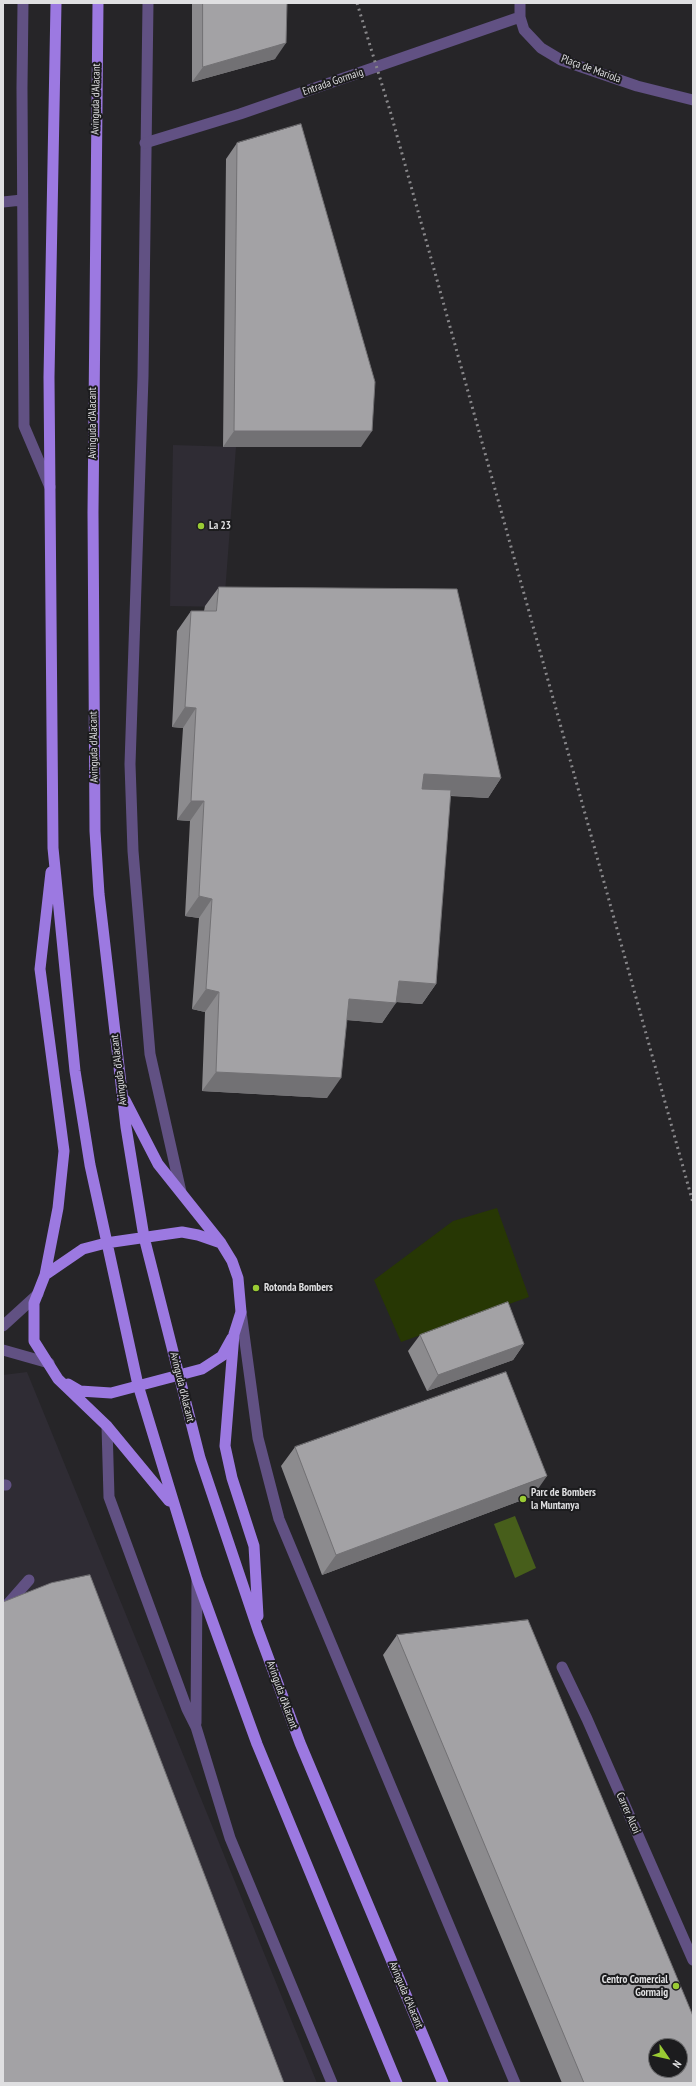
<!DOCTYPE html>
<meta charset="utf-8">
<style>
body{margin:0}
#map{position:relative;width:696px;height:2086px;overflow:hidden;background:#262528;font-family:"PT Sans Narrow",sans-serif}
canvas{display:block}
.frame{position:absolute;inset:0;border:4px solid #dfdfe1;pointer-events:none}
.north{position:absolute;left:648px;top:2038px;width:40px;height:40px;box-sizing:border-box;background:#1c1c1e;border:1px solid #6a6a6c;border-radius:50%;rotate:124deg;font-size:11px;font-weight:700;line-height:16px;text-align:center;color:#dfdfe1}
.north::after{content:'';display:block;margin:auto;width:14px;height:18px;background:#9acb34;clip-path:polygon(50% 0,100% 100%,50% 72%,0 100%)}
</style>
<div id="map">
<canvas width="696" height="2086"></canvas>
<div class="frame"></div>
<div class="north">N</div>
</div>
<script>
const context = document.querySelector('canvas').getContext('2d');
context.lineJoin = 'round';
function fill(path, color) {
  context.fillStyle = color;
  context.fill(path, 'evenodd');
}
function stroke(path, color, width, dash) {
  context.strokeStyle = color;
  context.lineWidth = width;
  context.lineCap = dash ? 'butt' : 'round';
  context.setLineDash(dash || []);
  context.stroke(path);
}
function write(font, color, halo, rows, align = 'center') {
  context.font = font + ' "PT Sans Narrow",sans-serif';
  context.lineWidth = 4;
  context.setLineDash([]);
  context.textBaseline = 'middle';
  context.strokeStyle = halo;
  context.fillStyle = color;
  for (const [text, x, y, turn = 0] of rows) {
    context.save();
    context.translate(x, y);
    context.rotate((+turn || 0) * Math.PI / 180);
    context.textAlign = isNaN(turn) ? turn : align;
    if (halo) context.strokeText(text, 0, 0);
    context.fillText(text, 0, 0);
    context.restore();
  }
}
const built = new Path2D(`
 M173,445L236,447L224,607L170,606Z
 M27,1372L317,2083H3V1375Z`);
const green = new Path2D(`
 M497,1208L529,1297L401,1342L374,1280L453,1221Z`);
const water = new Path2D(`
 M515,1516L536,1568L515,1578L494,1524Z`);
const service = new Path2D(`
 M23,3L22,88L24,426L50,487
 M148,3L143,377L130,764L133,851L150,1054L181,1192
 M3,202L22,200
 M241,1312L258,1438L279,1519L515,2083
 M107,1426L109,1497L187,1709L196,1727L230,1838L332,2083
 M3,1485H6
 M3,1606L7,1605L29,1580
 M562,1667L587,1719L693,1960
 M196,1723L197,1580`);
const minor = new Path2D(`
 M520,3V17L524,30L541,48L561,60L637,86L693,100
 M145,143L240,114L520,17`);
const tertiary = new Path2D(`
 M3,1326L38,1294
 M3,1350L49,1363`);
const primary = new Path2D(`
 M56,3L49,377L53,848L75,1071L90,1165L138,1385L197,1579L257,1744L397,2083
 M98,3L93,512L95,831L99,894L126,1127L144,1237L200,1458L258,1630L300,1743L443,2083
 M51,872L40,969L64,1151L58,1208L45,1275L34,1303V1341L58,1379L107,1426L169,1501
 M125,1100L158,1164L221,1243L232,1261L238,1278L241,1312L234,1334L225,1446L232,1478L254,1546L258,1616
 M45,1275L83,1249L106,1243L182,1232L198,1235L221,1243
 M68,1384L80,1391L111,1393L202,1369L222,1356L232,1338`);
const rail = new Path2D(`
 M357,3L391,114L693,1203`);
const wall = new Path2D(`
 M192,3H287L275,59L192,82Z
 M237,143L361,447H223L226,159Z
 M219,587L501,778L488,798L450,796L436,984L422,1004L396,1002L382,1023L347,1020L327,1098L202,1091L205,1012L192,1009L199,918L185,916L190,821L177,820L183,728L172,727L177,631L191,611H204L205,606Z
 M420,1335L524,1344L513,1360L427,1391L408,1351Z
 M295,1447L533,1496L322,1575L281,1466Z
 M397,1635L693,2083H562L383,1655Z`);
const shadedWall = new Path2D(`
 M286,43L275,59L192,82L203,67Z
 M234,431H372L361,447H223Z
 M185,707L196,708L183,728L172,727Z
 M424,774L501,778L488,798L410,793Z
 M191,801H204L190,821L177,820Z
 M199,896L212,899L199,918L185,916Z
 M399,981L436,984L422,1004L385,1001Z
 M206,989L219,992L205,1012L192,1009Z
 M349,999L396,1003L382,1023L335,1019Z
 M216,1072L341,1078L327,1098L202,1091Z
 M524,1344L513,1360L427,1391L438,1375Z
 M547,1476L533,1496L322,1575L336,1555Z`);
const building = new Path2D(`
 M203,3H287L286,43L203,67Z
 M301,124L375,382L372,431H234L237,143Z
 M219,587L457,589L501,778L424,774L422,789L451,790L436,984L399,981L396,1003L349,999L341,1078L216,1072L219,992L206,989L212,899L199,896L204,801H191L196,708L185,707L191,611H216Z
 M508,1302L524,1344L438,1375L420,1335Z
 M506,1372L547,1476L336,1555L295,1447Z
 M90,1575L284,2083H3V1602L51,1583Z
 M528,1620L693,2016V2083H584L397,1635ZM656,2046H680V2070H656Z`);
const markers = [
 [201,526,4,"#9acb34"],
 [256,1288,4,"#9acb34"],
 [523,1499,4,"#9acb34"],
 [676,1986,4,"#9acb34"]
];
const streetNames = [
 ["Plaça de Mariola",591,69,20],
 ["Entrada Gormaig",333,82,-19],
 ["Avinguda d'Alacant",96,99,-89],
 ["Avinguda d'Alacant",93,423,-90],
 ["Avinguda d'Alacant",94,747,-91],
 ["Avinguda d'Alacant",119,1070,-97],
 ["Avinguda d'Alacant",182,1387,76],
 ["Avinguda d'Alacant",282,1695,70],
 ["Carrer Alcoi",628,1813,66],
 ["Avinguda d'Alacant",406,1995,67]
];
const poiNames = [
 ["La 23",209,526],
 ["Rotonda Bombers",264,1288],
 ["Parc de Bombers",531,1493],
 ["la Muntanya",531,1506],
 ["Centro Comercial",668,1980,"right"],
 ["Gormaig",668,1993,"right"]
];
fill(built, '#2f2c34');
fill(green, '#273704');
fill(water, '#475e1b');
stroke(service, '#615183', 11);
stroke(minor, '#615183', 11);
stroke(tertiary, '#615183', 11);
stroke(primary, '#9c79e1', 11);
stroke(rail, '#88878a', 3, [2, 4]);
fill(wall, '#8c8b8e');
fill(shadedWall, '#727174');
fill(building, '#a3a2a5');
stroke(building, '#727174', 1);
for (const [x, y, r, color] of markers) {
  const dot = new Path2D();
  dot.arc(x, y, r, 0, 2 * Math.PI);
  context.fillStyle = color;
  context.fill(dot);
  stroke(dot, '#1c1c1e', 1.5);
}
write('11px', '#dfdfe1', '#1c1c1e', streetNames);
write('bold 11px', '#dfdfe1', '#1c1c1e', poiNames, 'left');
</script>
